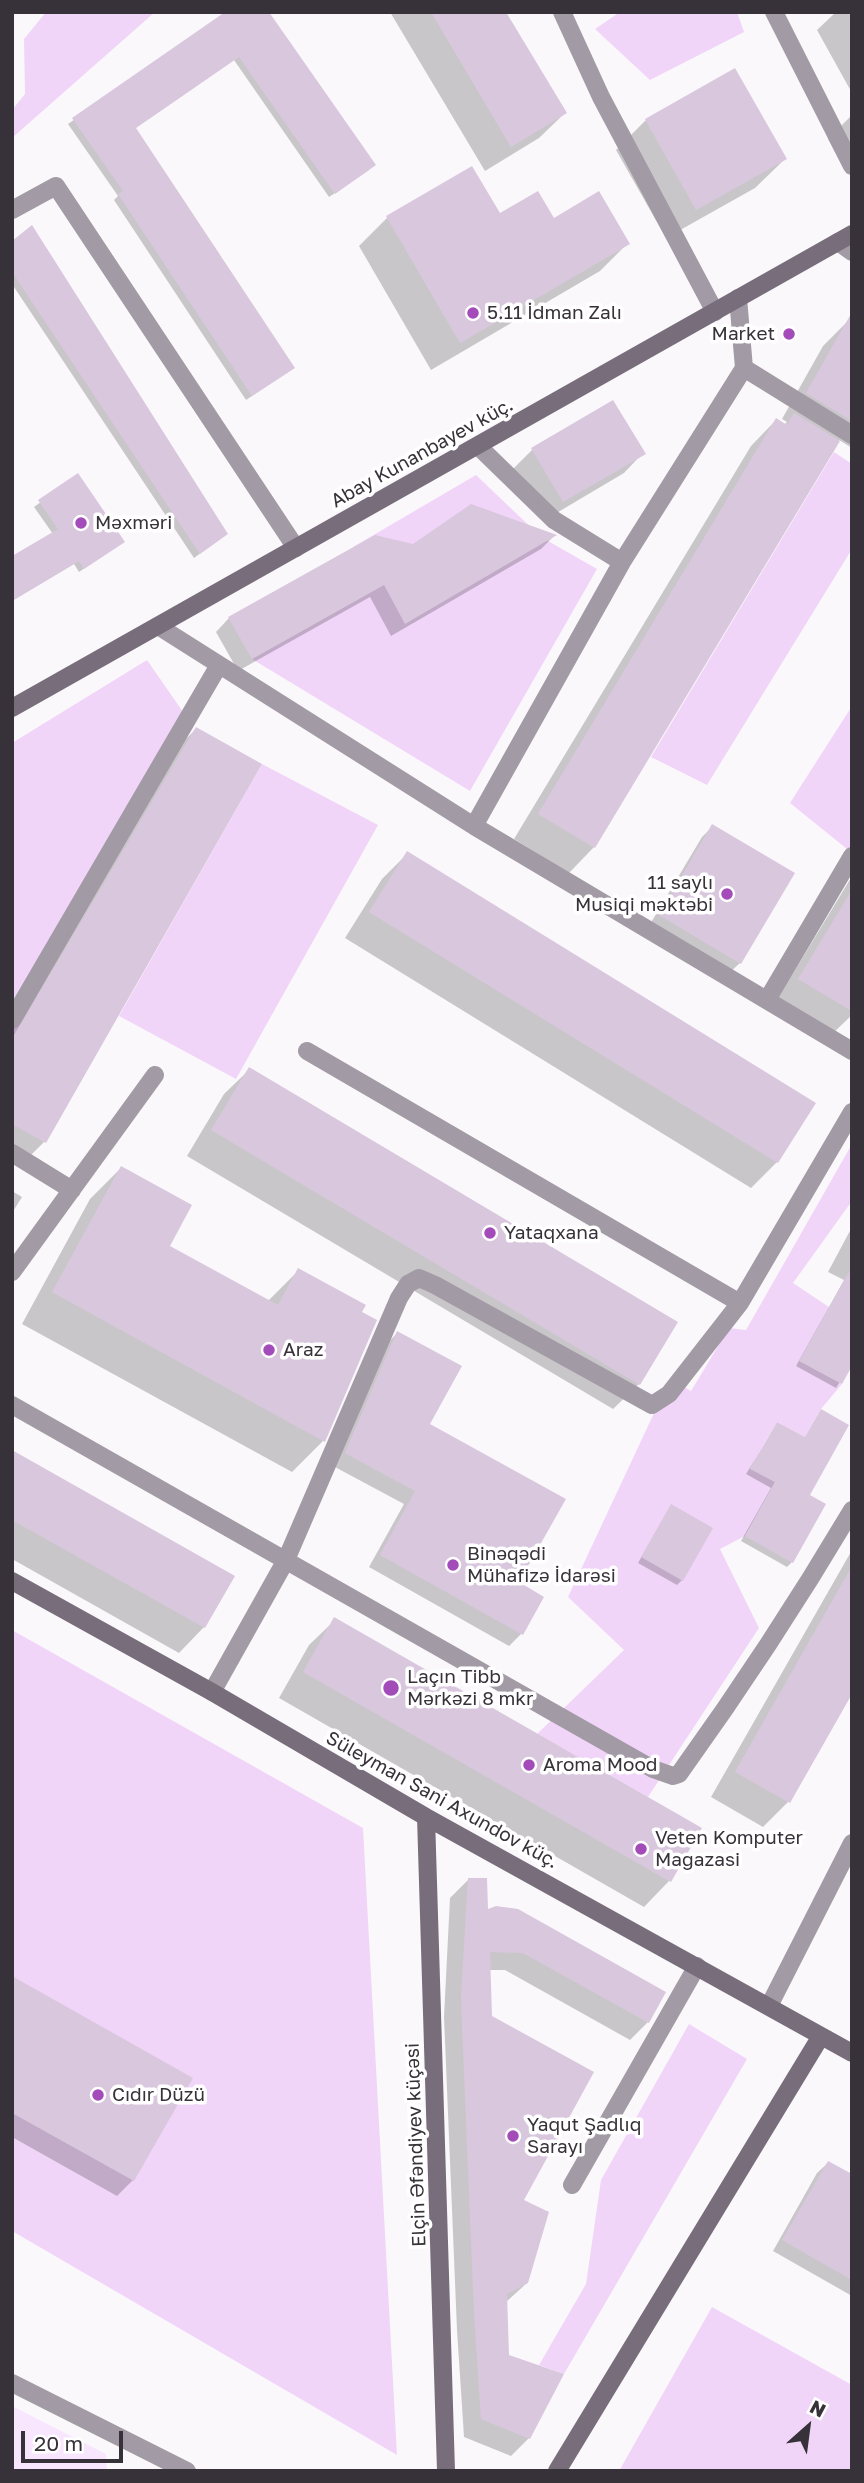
<!DOCTYPE html>
<meta charset="utf-8">
<style>
body{margin:0}
#map{position:relative;width:864px;height:2483px;overflow:hidden;background:#fbf8fc;font-family:"Golos Text",sans-serif}
canvas{display:block}
.frame{position:absolute;inset:0;border:14px solid #373139;pointer-events:none}
.north{position:absolute;left:773px;top:2392px;width:70px;height:70px;-webkit-text-stroke:5px #fff;paint-order:stroke;rotate:28deg;font-size:19px;font-weight:700;line-height:28px;text-align:center;color:#373139}
.north::after{content:'';display:block;margin:auto;width:24px;height:32px;background:#373139;clip-path:polygon(50% 0,100% 100%,50% 72%,0 100%)}
.scale{position:absolute;left:21px;top:2431px;width:102px;height:32px;box-sizing:border-box;border:4px solid #373139;border-top:0;padding-left:9px;font-size:21px;line-height:24px;white-space:nowrap;color:#373139;-webkit-text-stroke:5px #fff;paint-order:stroke}
</style>
<div id="map">
<canvas width="864" height="2483"></canvas>
<div class="frame"></div>
<div class="north">N</div>
<div class="scale">20 m</div>
</div>
<script>
const context = document.querySelector('canvas').getContext('2d');
context.lineJoin = 'round';
function fill(path, color) {
  context.fillStyle = color;
  context.fill(path, 'evenodd');
}
function stroke(path, color, width, dash) {
  context.strokeStyle = color;
  context.lineWidth = width;
  context.lineCap = dash ? 'butt' : 'round';
  context.setLineDash(dash || []);
  context.stroke(path);
}
function write(font, color, halo, rows, align = 'center') {
  context.font = font + ' "Golos Text",sans-serif';
  context.lineWidth = 7;
  context.setLineDash([]);
  context.textBaseline = 'middle';
  context.strokeStyle = halo;
  context.fillStyle = color;
  for (const [text, x, y, turn = 0] of rows) {
    context.save();
    context.translate(x, y);
    context.rotate((+turn || 0) * Math.PI / 180);
    context.textAlign = isNaN(turn) ? turn : align;
    if (halo) context.strokeText(text, 0, 0);
    context.fillText(text, 0, 0);
    context.restore();
  }
}
const built = new Path2D(`
 M12,2406L106,2454L107,2471H12Z`);
const green = new Path2D(`
 M46,12H155L12,138V110L25,94L24,39Z
 M620,12H737L744,32L650,80L595,29Z
 M834,452L852,464V549L707,785L651,757Z
 M476,475L541,537L597,569L470,791L252,659L376,589L353,547Z
 M147,660L192,725L12,1039V743Z
 M852,706V853L790,803Z
 M262,764L378,825L236,1079L119,1016Z
 M852,1144V1201L793,1283L829,1307L800,1361L842,1384L821,1409L805,1437L777,1422L750,1468L775,1482L745,1536L720,1549L759,1628L648,1797L537,1734L624,1650L568,1597L670,1379L691,1391L729,1328L746,1330Z
 M12,1630L363,1828L397,2455L12,2231Z
 M689,2024L747,2059L564,2374L539,2365L586,2284L601,2180Z
 M712,2307L852,2385V2471H619Z`);
const shadow = new Path2D(`
 M228,12L369,170L329,197L234,60L134,129L288,372L246,400L114,200L118,196L68,124Z
 M390,12H504L565,113L539,138L485,171Z
 M836,12H852V93L817,30Z
 M735,70L785,159L755,188L666,238L616,150L646,120Z
 M852,115V172L847,174L828,139Z
 M472,168L500,215L628,243L600,271L431,370L359,246L387,218Z
 M12,243L221,538L194,558L12,284Z
 M848,321L852,323V448L839,440L594,847L569,873L514,839L751,446L776,420L784,425L787,422L782,419L823,346Z
 M532,450L643,453L624,473L543,521L513,469Z
 M78,475L117,546L79,572L74,564L12,601V558L53,534L34,507Z
 M554,536L541,549L391,636L370,597L238,671L216,632L229,618L414,546Z
 M196,729L44,1142L19,1167L12,1163V1025L171,754Z
 M713,826L740,963L729,973L649,926L702,837Z
 M407,854L813,1103L777,1162L751,1188L345,938L382,879Z
 M852,876V1015L829,1037L774,1005Z
 M250,1069L639,1384L613,1409L187,1156L224,1094Z
 M121,1168L168,1246L268,1301L298,1271L323,1441L292,1472L22,1324L90,1199Z
 M12,1191L22,1197L12,1213Z
 M852,1227V1363L836,1388L796,1366L844,1280L828,1272Z
 M397,1333L428,1424L516,1583L522,1633L509,1646L369,1567L404,1504L333,1466L385,1346Z
 M821,1411L807,1495L792,1562L787,1567L741,1541L771,1488L746,1474L777,1424L804,1439Z
 M12,1452L233,1576L204,1627L179,1653L12,1559Z
 M671,1506L682,1580L677,1585L638,1563Z
 M852,1550V1690L789,1801L763,1827L711,1797Z
 M335,1620L699,1829L669,1881L644,1907L279,1698L309,1645Z
 M468,1880L487,1911L648,2022L630,2040L505,1970H489L490,2017L521,2200L527,2283L506,2302L508,2356L529,2438L511,2456L464,2437L457,2330L444,2017L450,1898Z
 M12,1978L190,2078L133,2180L117,2196L12,2137Z
 M828,2163L852,2176V2296L773,2251L817,2173Z`);
const building = new Path2D(`
 M225,12H269L376,165L335,194L239,57L136,128L295,368L252,396L118,194L123,191L72,118Z
 M431,12H506L567,113L511,147Z
 M735,68L787,159L696,210L645,119Z
 M472,166L500,213L538,191L554,218L599,191L630,244L460,343L386,216Z
 M32,225L228,534L200,554L12,272V241Z
 M852,312V421L806,393Z
 M613,400L646,454L563,502L531,448Z
 M794,413L840,441L595,848L538,814L776,418L787,425Z
 M78,473L125,542L84,569L79,561L12,601V556L58,529L38,500Z
 M471,504L557,535L405,624L384,585L252,659L228,617L375,535L413,544Z
 M196,727L262,764L46,1143L12,1124V1039Z
 M712,824L795,873L741,964L659,915Z
 M407,851L816,1103L778,1163L369,912Z
 M852,890V1011L798,979Z
 M249,1067L678,1322L640,1385L211,1130Z
 M121,1166L192,1205L170,1246L278,1305L298,1268L366,1305L362,1312L377,1320L325,1442L52,1292Z
 M852,1267V1366L842,1384L799,1361Z
 M397,1331L462,1366L430,1424L566,1499L519,1582L544,1597L523,1635L380,1555L415,1491L345,1453Z
 M821,1409L849,1425L810,1495L826,1504L793,1563L745,1536L775,1482L750,1469L777,1422L805,1437Z
 M12,1450L235,1576L205,1628L12,1520Z
 M671,1504L713,1528L683,1581L641,1557Z
 M852,1566V1694L790,1803L735,1772Z
 M334,1617L702,1828L671,1882L303,1672Z
 M468,1878H487L488,1909L496,1906L518,1909L666,1992L649,2023L523,1953L490,1952L492,2016L594,2072L524,2200L549,2212L528,2283L507,2294L509,2355L564,2374L530,2439L481,2419L474,2311L461,1998Z
 M12,1976L193,2078L134,2181L12,2113Z
 M828,2161L852,2174V2280L782,2240Z`);
const lane = new Path2D(`
 M562,12L601,97L715,312
 M12,210L56,186L296,548
 M738,298L744,368L622,562L474,826L852,1051
 M744,368L852,435
 M478,446L554,520L622,562
 M158,626L474,826
 M767,1000L852,856
 M12,1020L219,665
 M307,1051L740,1303L852,1112
 M12,1153L72,1190
 M12,1272L155,1075
 M12,1405L653,1769L673,1776L679,1774C741,1688 798,1601 852,1510
 M212,1692L286,1560L399,1298L408,1284L419,1278L435,1285L652,1405L669,1394L740,1303
 M769,2006L852,1843
 M572,2185L697,1966`);
const street = new Path2D(`
 M774,12L852,166
 M838,242L852,252
 M12,2383L187,2471`);
const secondary = new Path2D(`
 M12,708L852,234
 M12,1581L212,1692L426,1817L852,2053
 M426,1817L446,2471
 M557,2471L821,2036`);
const markers = [
 [473,313,7,"#a24bb9"],
 [789,334,7,"#a24bb9"],
 [81,523,7,"#a24bb9"],
 [727,894,7,"#a24bb9"],
 [490,1233,7,"#a24bb9"],
 [269,1350,7,"#a24bb9"],
 [453,1565,7,"#a24bb9"],
 [391,1688,9,"#a24bb9"],
 [529,1765,7,"#a24bb9"],
 [641,1849,7,"#a24bb9"],
 [98,2095,7,"#a24bb9"],
 [513,2136,7,"#a24bb9"]
];
const poiNames = [
 ["5.11 İdman Zalı",487,313],
 ["Market",775,334,"right"],
 ["Məxməri",95,523],
 ["11 saylı",713,883,"right"],
 ["Musiqi məktəbi",713,905,"right"],
 ["Yataqxana",504,1233],
 ["Araz",283,1350],
 ["Binəqədi",467,1554],
 ["Mühafizə İdarəsi",467,1576],
 ["Laçın Tibb",407,1677],
 ["Mərkəzi 8 mkr",407,1699],
 ["Aroma Mood",543,1765],
 ["Veten Komputer",655,1838],
 ["Mağazasi",655,1860],
 ["Cıdır Düzü",112,2095],
 ["Yaqut Şadlıq",527,2125],
 ["Sarayı",527,2147]
];
const streetNames = [
 ["Abay Kunanbayev küç.",422,453,-29],
 ["Süleyman Sani Axundov küç.",442,1800,29],
 ["Elçin Əfəndiyev küçəsi",416,2145,-92]
];
fill(built, '#f8e6fe');
fill(green, '#f1d5f9');
fill(shadow, '#0003');
fill(building, '#d9c7de');
stroke(lane, '#a29aa4', 18);
stroke(street, '#a29aa4', 18);
stroke(secondary, '#786d7b', 18);
for (const [x, y, r, color] of markers) {
  const dot = new Path2D();
  dot.arc(x, y, r, 0, 2 * Math.PI);
  context.fillStyle = color;
  context.fill(dot);
  stroke(dot, '#fff', 2.5);
}
write('19px', '#373139', '#fff', poiNames, 'left');
write('19px', '#373139', '#fff', streetNames);
</script>
